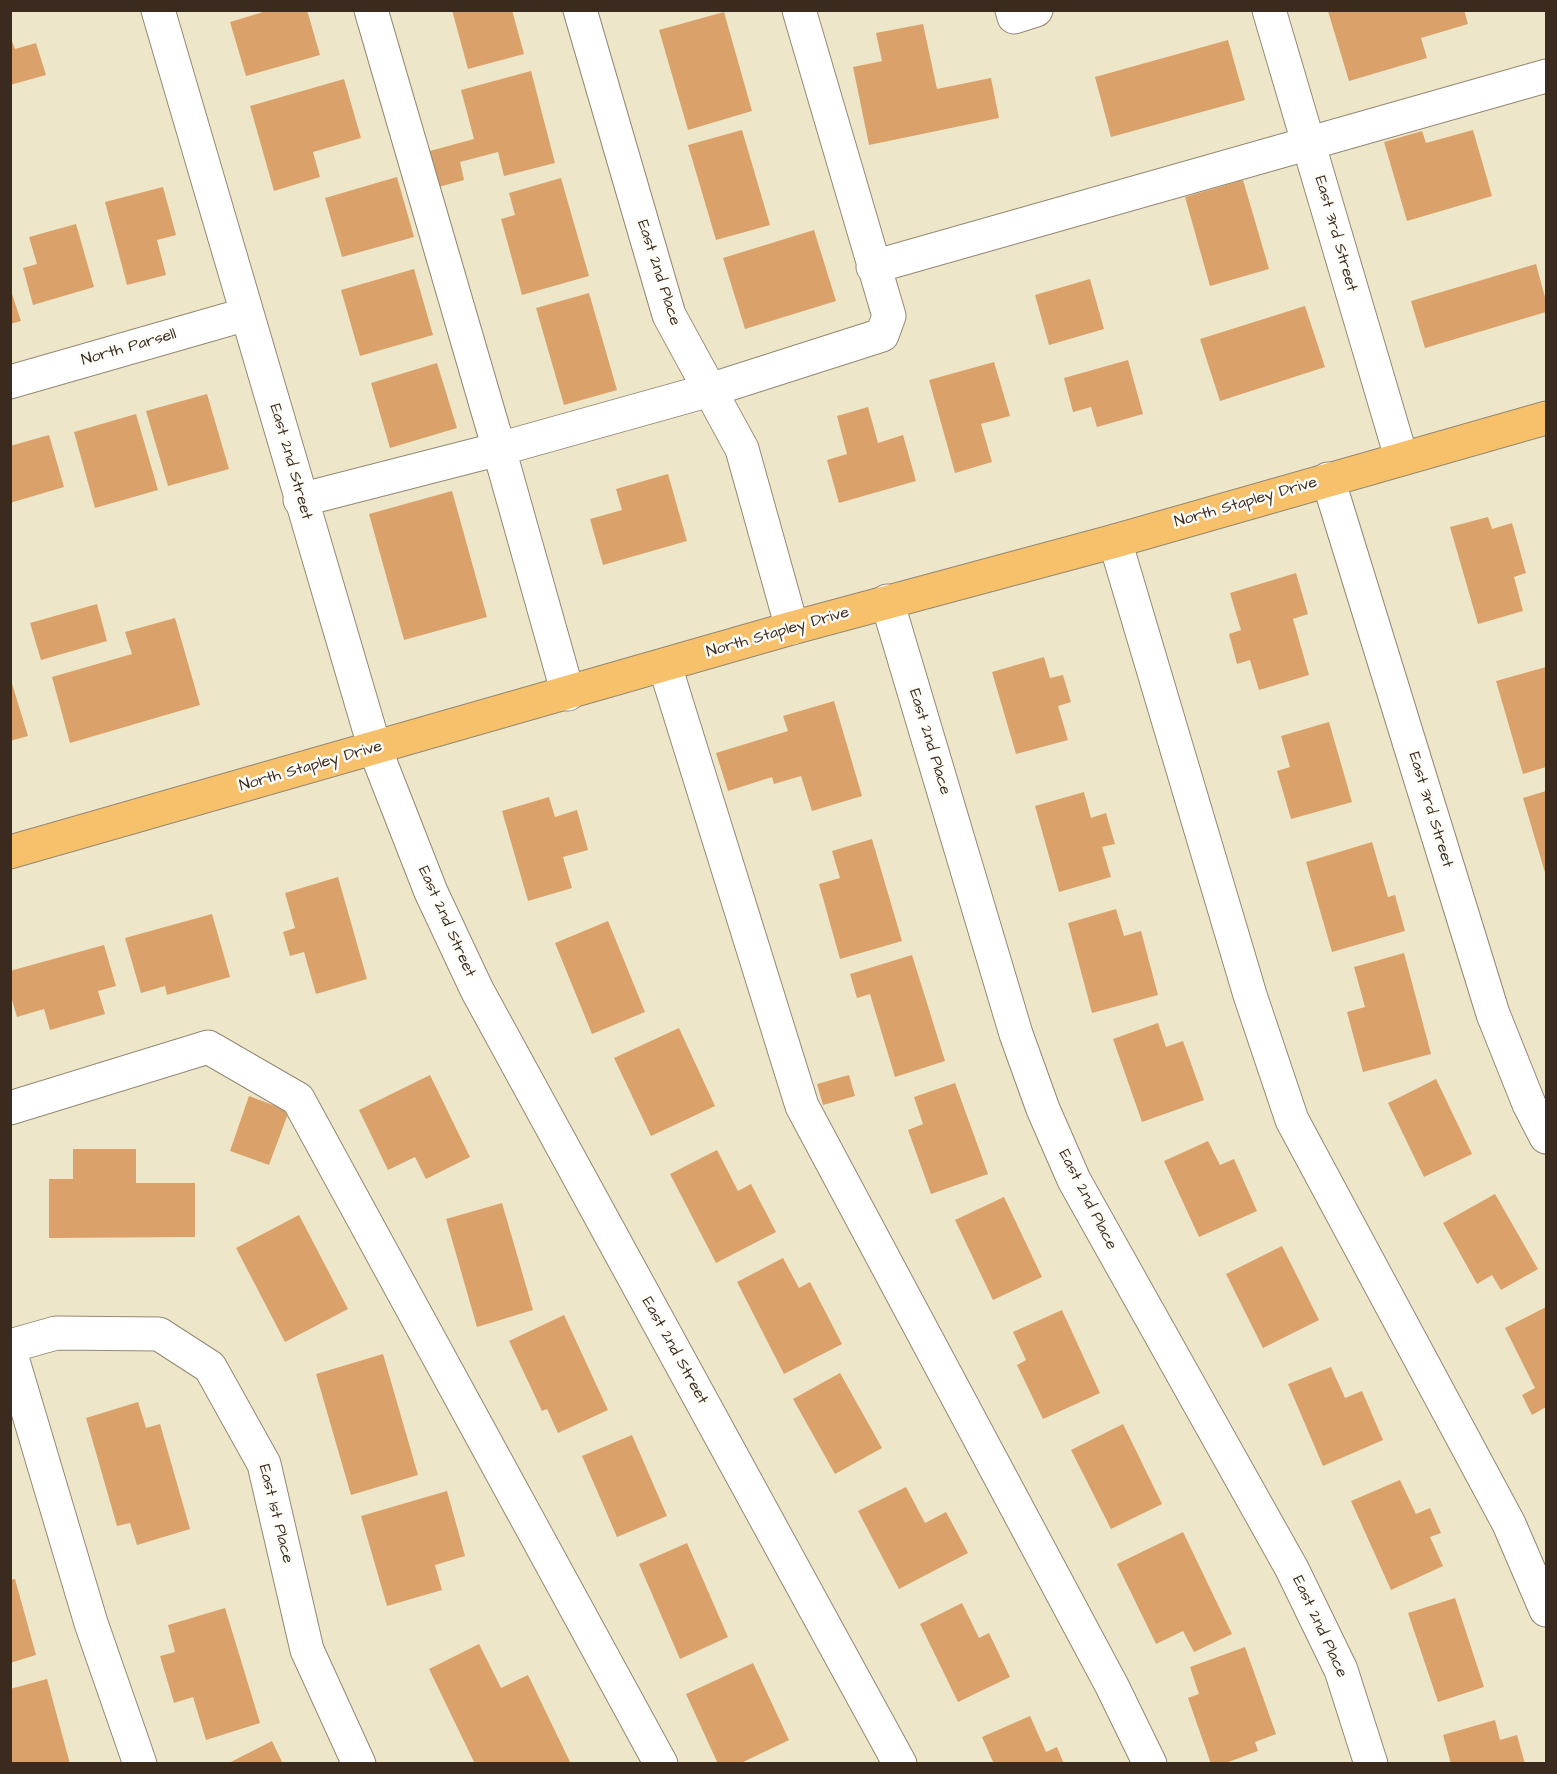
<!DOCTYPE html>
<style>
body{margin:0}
#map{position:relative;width:1557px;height:1774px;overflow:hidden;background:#eee6c9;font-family:"Architects Daughter",sans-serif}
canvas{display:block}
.frame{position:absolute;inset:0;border:12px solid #3b2a1e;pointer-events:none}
</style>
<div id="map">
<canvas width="1557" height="1774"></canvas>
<div class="frame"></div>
</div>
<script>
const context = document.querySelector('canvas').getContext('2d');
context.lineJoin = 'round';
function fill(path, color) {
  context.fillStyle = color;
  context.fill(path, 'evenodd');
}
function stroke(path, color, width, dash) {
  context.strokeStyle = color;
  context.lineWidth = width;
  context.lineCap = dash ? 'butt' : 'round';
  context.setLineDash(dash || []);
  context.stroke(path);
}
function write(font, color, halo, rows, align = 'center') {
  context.font = font + ' "Architects Daughter",sans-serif';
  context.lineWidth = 5;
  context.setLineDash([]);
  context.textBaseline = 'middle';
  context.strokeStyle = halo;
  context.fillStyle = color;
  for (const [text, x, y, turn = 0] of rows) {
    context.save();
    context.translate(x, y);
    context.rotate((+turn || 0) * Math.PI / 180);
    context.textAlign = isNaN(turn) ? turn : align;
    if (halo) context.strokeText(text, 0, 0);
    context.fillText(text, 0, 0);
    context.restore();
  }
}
const building = new Path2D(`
 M270,10H307L320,55L246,76L230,22Z
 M452,10H512L524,54L468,69Z
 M1464,10L1468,24L1421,38L1427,58L1349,81L1328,11Z
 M724,12L752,111L688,130L659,30Z
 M923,24L937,89L991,78L999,118L869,145L853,67L882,61L876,33Z
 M10,36L15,49L36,43L46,75L10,85Z
 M1228,40L1245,100L1111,137L1095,77Z
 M531,71L555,163L504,176L498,152L460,162L464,180L435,188L426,152L474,139L461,90Z
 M344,79L361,138L313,152L320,177L274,191L250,106Z
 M742,130L770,225L716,240L688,145Z
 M1473,130L1492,196L1407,221L1384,142L1422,131L1426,143Z
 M397,177L414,237L342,257L325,198Z
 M561,178L589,276L522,295L501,219L515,215L509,193Z
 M1243,180L1269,269L1210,286L1185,197Z
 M163,187L176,235L157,240L166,275L127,285L105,202Z
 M76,224L94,287L33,305L23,268L37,264L29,237Z
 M814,230L836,301L745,329L723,258Z
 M1536,264L1546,301V312L1425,348L1411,301Z
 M414,269L433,335L360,356L341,290Z
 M1090,279L1104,329L1049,345L1035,295Z
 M10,288L21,321L10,324Z
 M589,293L617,390L564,405L536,308Z
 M1305,306L1325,367L1220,401L1200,339Z
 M1128,360L1143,414L1097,427L1091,407L1073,412L1064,378Z
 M994,362L1010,416L981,424L992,462L955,473L929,380Z
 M437,363L457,428L390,448L371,383Z
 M207,394L229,469L168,486L146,411Z
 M868,407L878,443L903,435L916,481L839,503L827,460L847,454L837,416Z
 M136,414L158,490L95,508L74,432Z
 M49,435L64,487L10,503V446Z
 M668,474L687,541L603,565L590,519L622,510L616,489Z
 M452,491L487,617L404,640L369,514Z
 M1488,517L1492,529L1512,523L1526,573L1514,577L1523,611L1478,624L1450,527Z
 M1296,573L1308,614L1293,619L1309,675L1259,690L1250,660L1237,664L1229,634L1241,630L1230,593Z
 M97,604L107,641L41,660L30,623Z
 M175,618L200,705L70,743L52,677L132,654L125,632Z
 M1044,657L1050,678L1063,675L1071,702L1058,706L1068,740L1016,754L992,672Z
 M1546,667V767L1523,774L1496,681Z
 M10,677L28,736L10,741Z
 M834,701L862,796L812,811L801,776L774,784L772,777L728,791L716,753L788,731L783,716Z
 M1329,722L1352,802L1291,819L1277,771L1290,767L1281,736Z
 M1546,791V876L1523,798Z
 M1084,792L1091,818L1106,813L1115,844L1102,847L1111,877L1059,892L1035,806Z
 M549,797L555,817L577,810L588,850L563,857L572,888L528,901L502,811Z
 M872,839L902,941L840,959L819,884L840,878L832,851Z
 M1372,842L1388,897L1395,895L1405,931L1332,952L1306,862Z
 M338,877L367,979L316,994L304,952L290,956L283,932L295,928L285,893Z
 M1116,909L1124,936L1141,931L1158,995L1092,1013L1068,923Z
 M212,914L230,977L167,995L165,986L141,993L125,938Z
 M608,921L645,1012L592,1034L555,943Z
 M104,945L116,986L98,991L105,1014L50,1030L44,1009L17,1017L10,993V971Z
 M1404,953L1431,1054L1363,1072L1347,1012L1365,1007L1354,967Z
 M912,955L945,1061L895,1077L870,994L857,998L850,974Z
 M1158,1023L1166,1047L1183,1041L1204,1100L1142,1122L1113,1039Z
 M679,1028L715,1106L651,1136L614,1058Z
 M430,1075L470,1157L426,1179L415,1157L388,1170L359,1110Z
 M849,1075L855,1096L823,1105L817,1084Z
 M1436,1079L1472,1154L1424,1177L1388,1103Z
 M955,1083L988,1174L931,1194L908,1130L923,1124L914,1097Z
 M249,1096L289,1111L269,1165L230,1151Z
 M1208,1141L1220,1165L1234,1159L1257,1211L1199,1237L1164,1161Z
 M73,1149H136V1183H195V1237L49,1238V1179H73Z
 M717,1150L738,1191L751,1184L776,1232L716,1263L670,1174Z
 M1495,1194L1538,1269L1501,1290L1492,1275L1477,1284L1443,1223Z
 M1004,1197L1042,1277L993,1300L955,1220Z
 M502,1203L533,1310L477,1327L446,1219Z
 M299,1215L348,1309L285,1342L236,1248Z
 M1282,1246L1319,1320L1263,1348L1226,1274Z
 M783,1258L799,1288L810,1282L842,1344L784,1374L737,1282Z
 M1546,1307V1407L1532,1415L1522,1395L1535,1388L1505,1328Z
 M1062,1310L1100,1393L1043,1419L1017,1365L1026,1360L1013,1332Z
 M564,1315L608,1410L558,1433L547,1409L542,1411L509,1341Z
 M383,1354L418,1475L351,1495L316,1374Z
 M1331,1367L1345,1398L1362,1391L1383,1440L1323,1466L1288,1384Z
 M840,1373L882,1448L835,1474L793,1399Z
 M138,1402L146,1428L160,1424L190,1529L137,1545L130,1523L117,1526L86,1418Z
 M1123,1424L1162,1504L1111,1529L1071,1450Z
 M632,1435L667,1516L617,1537L582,1456Z
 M1400,1480L1416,1514L1430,1508L1441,1533L1430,1537L1443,1566L1391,1590L1351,1501Z
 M906,1487L925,1523L946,1512L968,1553L899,1589L858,1511Z
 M447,1491L465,1556L435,1565L442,1590L387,1606L361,1516Z
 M1183,1532L1232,1634L1194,1652L1183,1631L1156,1644L1117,1564Z
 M687,1543L728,1637L680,1659L639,1564Z
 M15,1579L36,1655L10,1663V1580Z
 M1455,1598L1484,1687L1438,1702L1408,1613Z
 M962,1603L979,1638L989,1633L1010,1677L958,1702L920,1624Z
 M225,1608L260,1723L206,1740L193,1697L174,1703L160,1656L175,1652L168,1625Z
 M479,1644L501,1688L528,1675L571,1764H475L429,1669Z
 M1245,1647L1276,1734L1255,1742L1258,1751L1223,1764H1211L1188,1698L1199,1694L1190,1667Z
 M753,1663L789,1740L739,1764H718L686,1694Z
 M47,1679L70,1764H10V1689Z
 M1030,1716L1046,1752L1057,1747L1064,1764H994L982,1737Z
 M1495,1720L1500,1740L1517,1735L1525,1764H1451L1443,1735Z
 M272,1741L283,1764H227Z`);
const minor = new Path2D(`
 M158,10L375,749L431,892L477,990L900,1764
 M580,10L669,315L742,449L792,628
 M1012,10L1014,17L1036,10
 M1269,10L1401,457
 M873,267L1546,76
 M10,382L247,314
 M1328,479L1493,1014L1529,1104L1546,1137
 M300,500L499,449L371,10
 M1115,541L1250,995L1292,1120L1509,1524L1546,1610
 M887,601L1016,1034L1043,1109L1074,1180L1292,1569L1341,1670L1371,1764
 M665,666L802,1106L1112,1686L1150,1764
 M568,694L499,449L710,390L882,335L889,316L799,10
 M10,1108L208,1047L298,1099L661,1764
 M10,1346L56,1333L159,1334L210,1367L264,1464L307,1650L359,1764
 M10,1351L91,1623L140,1764`);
const major = new Path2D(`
 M10,852L792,628L1115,541L1546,418`);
const streetNames = [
 ["East 3rd Street",1335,234,74],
 ["East 2nd Place",658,273,72],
 ["North Parsell",129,348,-16],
 ["East 2nd Street",290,462,74],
 ["North Stapley Drive",1246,503,-16],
 ["North Stapley Drive",778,633,-16],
 ["East 2nd Place",929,742,73],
 ["North Stapley Drive",311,767,-16],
 ["East 3rd Street",1430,810,73],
 ["East 2nd Street",446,922,66],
 ["East 2nd Place",1087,1200,63],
 ["East 2nd Street",674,1351,61],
 ["East 1st Place",275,1514,76],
 ["East 2nd Place",1319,1627,65]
];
fill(building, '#daa26a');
stroke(minor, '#948874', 35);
stroke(major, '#948874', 35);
stroke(minor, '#fff', 33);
stroke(major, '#f7c06b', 33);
write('16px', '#3b2a1e', '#fdfcf7', streetNames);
</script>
